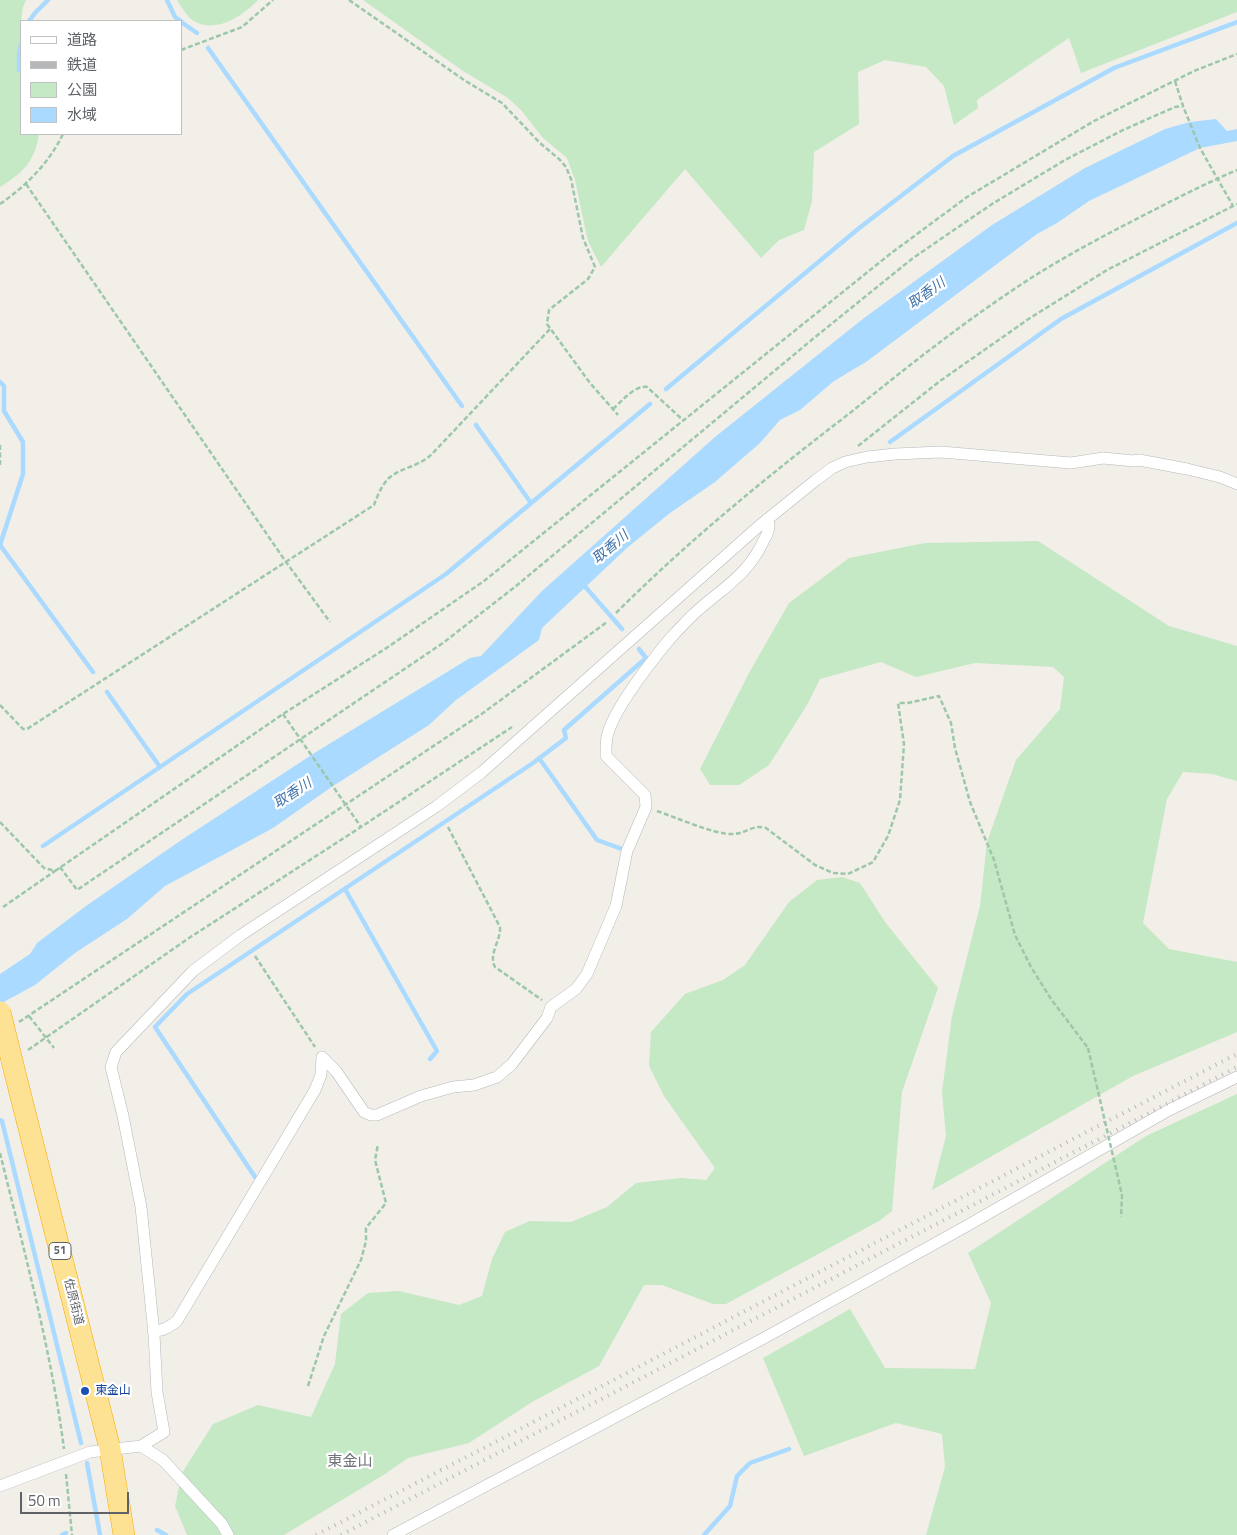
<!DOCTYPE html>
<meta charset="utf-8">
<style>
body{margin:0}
#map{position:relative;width:1237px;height:1535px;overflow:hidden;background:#f1efe8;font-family:"Titillium Web","Noto Sans JP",sans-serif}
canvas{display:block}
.legend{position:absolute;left:20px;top:20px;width:162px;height:115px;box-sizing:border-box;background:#fff;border:1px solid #bfc1c3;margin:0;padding:6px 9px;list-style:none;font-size:15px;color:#5f6368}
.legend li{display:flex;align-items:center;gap:10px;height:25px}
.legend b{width:25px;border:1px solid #bfc1c3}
.scale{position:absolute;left:20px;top:1492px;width:109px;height:22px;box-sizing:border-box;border:2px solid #5f6368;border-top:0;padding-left:6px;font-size:15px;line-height:18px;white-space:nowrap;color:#5f6368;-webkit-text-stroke:4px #fff;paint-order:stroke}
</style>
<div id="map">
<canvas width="1237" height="1535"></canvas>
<ul class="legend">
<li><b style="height:6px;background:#fff"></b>道路</li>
<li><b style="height:6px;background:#b6b7b8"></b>鉄道</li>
<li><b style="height:14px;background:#c5e8c5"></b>公園</li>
<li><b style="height:14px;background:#aadaff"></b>水域</li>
</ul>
<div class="scale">50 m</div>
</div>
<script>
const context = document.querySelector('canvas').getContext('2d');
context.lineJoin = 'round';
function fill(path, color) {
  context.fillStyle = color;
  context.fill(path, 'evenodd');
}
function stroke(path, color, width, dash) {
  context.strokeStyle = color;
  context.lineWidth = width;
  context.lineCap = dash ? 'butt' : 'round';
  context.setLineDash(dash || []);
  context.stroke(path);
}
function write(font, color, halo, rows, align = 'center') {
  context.font = font + ' "Titillium Web","Noto Sans JP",sans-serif';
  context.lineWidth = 4.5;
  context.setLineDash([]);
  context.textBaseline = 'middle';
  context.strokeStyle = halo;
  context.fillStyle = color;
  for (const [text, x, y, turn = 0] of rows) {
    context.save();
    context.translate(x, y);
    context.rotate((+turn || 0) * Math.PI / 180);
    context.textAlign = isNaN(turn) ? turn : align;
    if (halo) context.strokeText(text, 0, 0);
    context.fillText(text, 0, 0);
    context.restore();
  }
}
const green = new Path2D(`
 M0,0H26L23,7L20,27L21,134H39C35,161 23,173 0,187Z
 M177,0H258C243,16 213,36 191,19C186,15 181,6 177,0Z
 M363,0H1237V12L1081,73L1069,38L977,100L978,108L954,125L944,86L926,67L885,60L858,72L859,124L814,152L812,201L804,230L779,240L761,258L685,169L601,267L588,241L585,228L575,180L567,158L543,138L521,110L508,98L463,71Z
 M1038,541L1169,626L1237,646V781L1212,774L1183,772L1167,799L1143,923L1169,949L1237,962V1032L1133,1076L932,1190L946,1136L942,1092L952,1016L980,906L987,842L1016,760L1060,709L1064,677L1053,667L975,663L916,677L881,662L820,679L807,705L769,765L739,785H710L700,769L749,673L789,603L849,558L925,543Z
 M842,877L860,883L885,922L938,988L902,1092L892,1211L879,1221L726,1304H713L662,1285H644L599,1366L532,1402L469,1443L408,1458L385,1474L284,1535H187L175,1506L182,1473L213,1424L258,1405L311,1417L335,1364L341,1314L368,1293L399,1291L459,1305L482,1296L492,1259L505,1232L530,1221L571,1222L607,1207L636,1183L681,1178L706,1180L715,1168L664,1096L649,1066L651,1032L685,994L723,980L745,965L789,902L817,880Z
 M1237,1094V1535H926L945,1467L942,1434L896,1423L804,1456L763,1358L850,1309L885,1368L975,1369L991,1303L968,1253L1146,1136Z`);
const water = new Path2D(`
 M1216,119L1227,131L1237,129V141L1200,148L1089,201L1057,223L1037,234L866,362L834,381L800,410L780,420L760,443L715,482L670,513L628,547L542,628L539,640L456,700L429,725L333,786L273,828L165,886L127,919L75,953L35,985L0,1004V974L30,954L37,943L86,906L180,841L316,752L470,658L481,656L542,591L715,437L864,318L992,225L1085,168L1165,129L1190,122Z`);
const stream = new Path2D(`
 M167,0L175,17L181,21
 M29,21L35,13L48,0
 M181,22L197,33
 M208,48L462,406
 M19,70V55L21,44
 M0,382L4,386V411L23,442V474L0,545L93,672
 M666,389L858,229L953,156L1114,68L1237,22
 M476,425L531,503
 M890,442L1061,319L1237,223
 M582,583L622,629
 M107,692L160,767
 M539,758L597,840L622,849
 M43,846L446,574L650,404
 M345,889L437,1051L430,1059
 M0,1120L2,1121L81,1443
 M255,1177L155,1027L187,994L533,763L566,738L564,730L646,658L639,649
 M87,1463L100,1535
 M157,1530L166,1535
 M62,1535L66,1533
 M704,1535L730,1506L737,1476L750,1463L789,1449`);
const path = new Path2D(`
 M349,0L464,80L502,103L540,143L560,160L566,167L571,179L583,238L595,267L588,279L549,310L547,324L590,383L618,415
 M181,50L242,27L273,0
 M1175,81L1183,106L1200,148L1233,206
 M26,184L286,562L330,622
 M0,204C26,186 49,163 63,134
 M613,409C622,401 635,385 647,387L684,421
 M0,445V466
 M858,446L940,381L1030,318L1107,270L1237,204
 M616,613C688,541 769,475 850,413C901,372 952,331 1007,294C1053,262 1103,236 1154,210C1181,196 1209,182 1237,170
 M0,705L23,729H27L374,505C377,497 381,487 387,480C398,468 419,467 432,454L550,329
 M283,714L361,827
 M657,811C675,817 715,835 733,834C746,834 752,824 766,828L815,865L833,873L848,874L873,862L888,836L900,800L904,744L898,703H908L939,696L951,723L955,748L970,802L994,860L1015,935L1031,967L1051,999L1088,1048
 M0,822L44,868L55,871L283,714L388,647L484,581L890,254L967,197L1094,121L1194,71L1237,54
 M448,827L500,927C501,941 488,954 495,967L542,1000
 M60,867L77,890L443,643L516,586L814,338L913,258L992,204L1065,160L1123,130L1175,107L1183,106
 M3,907L55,871
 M255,956L315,1047
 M29,1016L54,1048
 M19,1022L483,713L607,622
 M28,1050L189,938L361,827L512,727
 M0,1153C24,1251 51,1349 64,1449
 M308,1386L324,1336L361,1260L366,1241V1228L386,1203L375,1160L378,1144
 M66,1474L72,1535`);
const street = new Path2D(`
 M153,1331C163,1331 169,1327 177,1321L315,1090L321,1075L322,1057L336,1071L364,1112L371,1115H377L421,1096L453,1087L474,1085L497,1077L512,1064L547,1018L551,1007L576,989L587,974L616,906L627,851L646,807L645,795L606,756C606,750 606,742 607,737C612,712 651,662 668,641C677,631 687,620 697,611C724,587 748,575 764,540C768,533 771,526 767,519
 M141,1446L163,1460L222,1524L228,1535
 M0,1486L90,1452L141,1446L164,1432L157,1392L154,1334L141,1207L123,1116L111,1067L116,1052L193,971L241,935L437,806L482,772L759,526L816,480L832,468L845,462L867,457L895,454L941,452L1071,463L1103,458L1134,461L1139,460L1187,469L1220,477L1237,484
 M393,1535L766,1337L963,1228L1169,1110L1237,1077`);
const highway = new Path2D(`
 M15,1073L110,1449L124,1535`);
const rail = new Path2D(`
 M316,1535C624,1376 929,1213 1237,1054
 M341,1535L1237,1067`);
const pathBridge = new Path2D(`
 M1088,1048L1122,1195L1121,1217`);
const highwayBridge = new Path2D(`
 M0,1012L15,1073`);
const markers = [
 [85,1391,5,"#1a4fb4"]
];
const shields = [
 [60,1251,22]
];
const shieldNames = [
 ["51",60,1251]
];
const streetNames = [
 ["佐原街道",73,1302,76]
];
const transitNames = [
 ["東金山",95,1391]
];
const waterNames = [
 ["取香川",927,294,-36],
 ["取香川",611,548,-40],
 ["取香川",293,794,-33]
];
const quarterNames = [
 ["東金山",350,1462]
];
fill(green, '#c5e8c5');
fill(water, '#aadaff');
stroke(stream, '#aadaff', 4.5);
stroke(street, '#b5b8bc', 12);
stroke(highway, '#f9ab00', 22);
stroke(path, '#9cc7a9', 2.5, [5, 2.5]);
stroke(street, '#fff', 11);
stroke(highway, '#fde293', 21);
stroke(rail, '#b6b7b8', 4, [1, 6]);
stroke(highwayBridge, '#f9ab00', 22, []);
stroke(pathBridge, '#9cc7a9', 2.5, [5, 2.5]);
stroke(highwayBridge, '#fde293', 21);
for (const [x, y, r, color] of markers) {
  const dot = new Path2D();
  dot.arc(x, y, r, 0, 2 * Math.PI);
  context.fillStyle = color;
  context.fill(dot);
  stroke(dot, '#fff', 2);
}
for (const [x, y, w] of shields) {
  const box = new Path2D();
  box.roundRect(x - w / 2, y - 8.5, w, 17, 4);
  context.fillStyle = '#fff';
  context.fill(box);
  stroke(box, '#5f6368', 1);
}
write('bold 11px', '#5f6368', null, shieldNames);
write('12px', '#5f6368', '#fff', streetNames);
write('12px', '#164399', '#fff', transitNames, 'left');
write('italic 14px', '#4174aa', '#fff', waterNames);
write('15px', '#70757a', '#fff', quarterNames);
</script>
